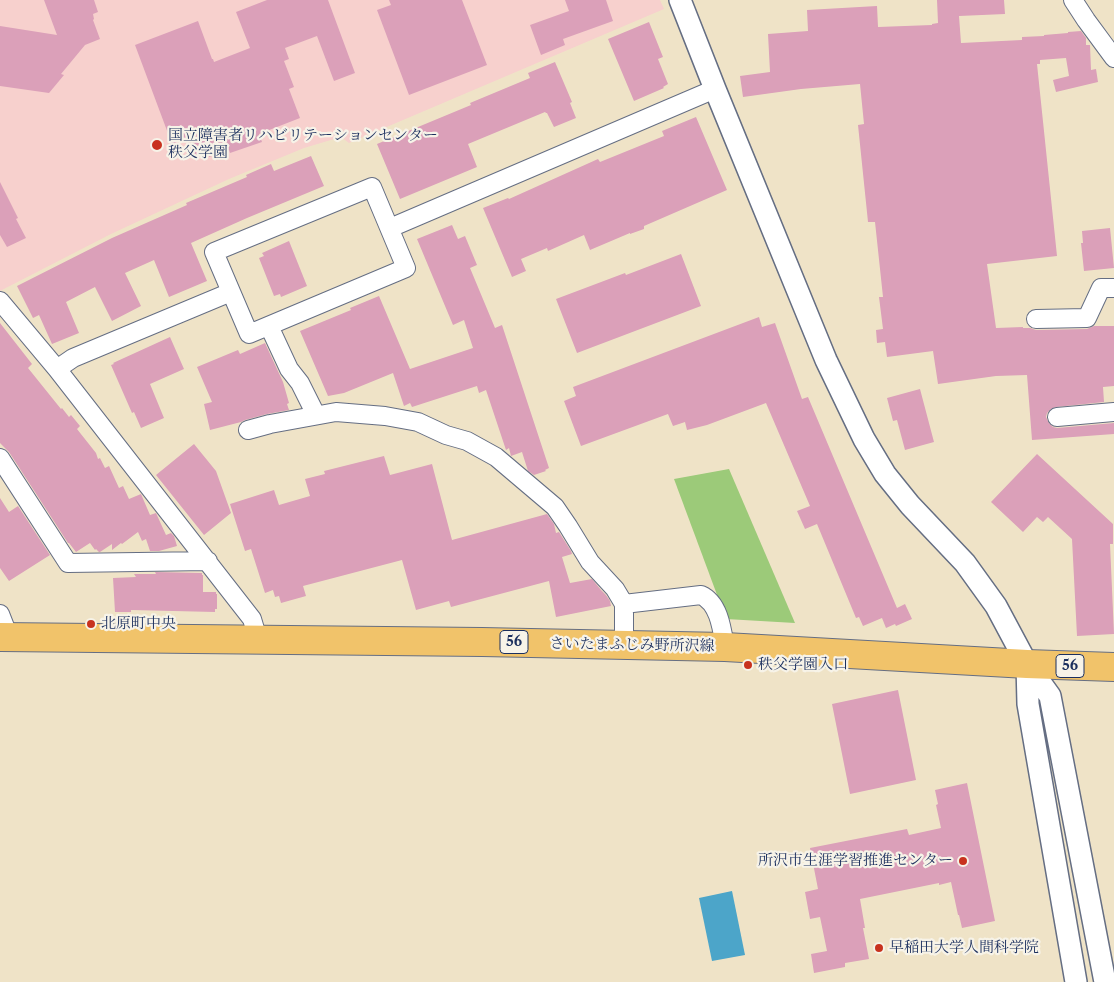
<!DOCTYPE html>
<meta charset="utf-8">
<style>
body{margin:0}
canvas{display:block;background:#efe3c7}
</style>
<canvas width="1114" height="982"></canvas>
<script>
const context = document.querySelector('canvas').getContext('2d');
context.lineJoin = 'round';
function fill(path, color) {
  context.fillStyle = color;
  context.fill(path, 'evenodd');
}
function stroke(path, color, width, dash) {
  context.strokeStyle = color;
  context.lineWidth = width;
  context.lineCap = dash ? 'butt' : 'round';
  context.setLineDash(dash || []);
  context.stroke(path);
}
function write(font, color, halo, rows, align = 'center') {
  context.font = font + ' "Libre Caslon Text","Noto Serif JP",serif';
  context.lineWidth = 4.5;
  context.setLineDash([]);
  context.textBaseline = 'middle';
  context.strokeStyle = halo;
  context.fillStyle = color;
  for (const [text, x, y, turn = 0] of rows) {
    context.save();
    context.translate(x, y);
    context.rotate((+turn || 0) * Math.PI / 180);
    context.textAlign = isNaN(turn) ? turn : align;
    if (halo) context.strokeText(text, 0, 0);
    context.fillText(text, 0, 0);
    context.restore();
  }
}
const built = new Path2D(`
 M0,0H660L664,9L349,143L341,137L304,148L229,179L111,234L0,291Z`);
const green = new Path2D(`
 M729,469L795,623L726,619L674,479Z`);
const water = new Path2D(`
 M732,891L745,955L712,961L699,898Z`);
const building = new Path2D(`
 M44,0H94L98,12L93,14L94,19L93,20L100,39L85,45L61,74L64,75L49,93L0,86V26L57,35Z
 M267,0H328L355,73L334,81L317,36L285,48L289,59L284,61L294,87L289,89L300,118L259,134L262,142L230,153L229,150L209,157L208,153L197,157V156L194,157L187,138L172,144L135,45L198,21L212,59H213L214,62L250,48L236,12Z
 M389,0H462L487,65L409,95L377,10L391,5Z
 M565,0H606L613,21L563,39L565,45L541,55L530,25L569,11Z
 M937,0H1004L1005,14L959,16L961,43L1022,40V37L1044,36V35L1068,33V32L1081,31L1086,38V45H1090L1091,70L1096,69L1098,82L1056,92L1053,80L1069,76L1066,58L1040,60V64H1037L1057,256L987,264L996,328L1023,327V328H1030L1036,330L1087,329L1094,326H1114V386L1103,387L1104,402L1056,407L1051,409L1047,413L1046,417L1049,423L1053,427L1057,428L1114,423V434L1032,440L1027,375L996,376L938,384L933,351L887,357L885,342L877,343L876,330L883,329L879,297H883L875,222H868L858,125L864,124L860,84L801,89L743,97L740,76L770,72L768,34L808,31L807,10L877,6L878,27L932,25V24L938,23Z
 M649,22L663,57L658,59L668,84L663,87L664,88L634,101L608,39Z
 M555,62L572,102L570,103L576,118L554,127L547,113H546L545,112L468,144L477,167L400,199L377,144L471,105L470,103L530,78L528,73Z
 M696,117L727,190L644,226V229L630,234V233L590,250L584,235L548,251L547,248L521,259L526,271L512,277L483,208L508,198L509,199L598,159L600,162L664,136L662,131Z
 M311,156L324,186L247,218L191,243L207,281L169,297L154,260L125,273L141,306L112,321L95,287L66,302L79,333L52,344L39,315L33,318L17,286L112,238L187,205L186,203L247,177L246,175L271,164L274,171Z
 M0,182L18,218L16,219L26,238L7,247L0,235Z
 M452,225L458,239L465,236L477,265L470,268L495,328L502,325L549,468L545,470L546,471L534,475L528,471L522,452L511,456L509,448L506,450L486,390L479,393L477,386L412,407L410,403L404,406L393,373L344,393L328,396L300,331L351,310L350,308L379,296L410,369L473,348L464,320L453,325L417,239Z
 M1110,228L1114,268L1084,271L1081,243H1083L1082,231Z
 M289,241L307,286L281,297L280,294L274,296L259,258L264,256L262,253Z
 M681,254L701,306L577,353L556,299L625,273L626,275Z
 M759,317L762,327L775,323L802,399L808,397L897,608L905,604L912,619L896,626L895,624L886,628L882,618L863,626L859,617L856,618L817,524L805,529L797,511L810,506L766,403L707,425L687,430L685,422L673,426L668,414L581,446L564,401L576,396L573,387Z
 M0,323L32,364L28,368L61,409L62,408L69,417L71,415L80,426L77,429L96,453L98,459L100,458L105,468L109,466L119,488L123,486L129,499L141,494L150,515L156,513L166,535L171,533L174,536L177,546L159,551H150L146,539L142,541L138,532L122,544L121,543L112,550V544L100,552H99L96,549L95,550L90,543L76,552L69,543H68L9,452L0,443Z
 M170,337L184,369L150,384L164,418L141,428L134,412L132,413L111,365L114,364L113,363Z
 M265,343L283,382L289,403L287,404L289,410L267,414L245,420L241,422L210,430L204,404L212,402L197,367L238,350L240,354Z
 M920,389L934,442L905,450L897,420L893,421L887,398Z
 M194,444L216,471L231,513L204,535L156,475Z
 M1037,454L1113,524V544H1110L1114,634L1077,636L1072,539L1048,517L1043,522L1037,517L1023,532L991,502Z
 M384,456L390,475L432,464L452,540L547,514L554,524L556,533L559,532L571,551L572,554L562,557L570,583L592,579L601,590L606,595L610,601L611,606L556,617L549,581L451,607L449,601L416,610L402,560L303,586L306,596L281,603L279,596L275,597L273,590L265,593L251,549L245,551L230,504L274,490L279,505L310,496L305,479L325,474L324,471Z
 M0,498L9,512L18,506L50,555L9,581L0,568Z
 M155,572L202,573V575H203V592H216V594H217V609H215V612L131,610V612H115L113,578L136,577L134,574H156Z
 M898,690L916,780L850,794L832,704Z
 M967,783L995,921L962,928L959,915H958L951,882L939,885V883L860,899L865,928H863L869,959L845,963V967L814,973L811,954L827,951L820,917L810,919L805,892L818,889L810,848L907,829L909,835L941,828L936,805L938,804L935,790Z`);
const minor = new Path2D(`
 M1073,0L1086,20L1114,58
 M372,187L406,268L249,334L214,252Z
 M390,228L715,89
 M0,301L57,369L252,619L258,639
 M1036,319L1087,318L1101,288H1114
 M269,326L289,369L300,383L316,415
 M57,369L73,358L231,292
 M1057,417L1114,412
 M248,430L270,424L336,412L385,416L418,422L446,435L467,441L496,457L555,507L568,526L590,562L615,589L624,604V645
 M0,458L68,563L208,561
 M624,604L701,595C719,603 722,629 725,647
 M0,614L9,637`);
const tertiary = new Path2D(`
 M680,0L715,89L826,360L864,439L885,474L910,505L965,563L996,606L1027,664L1050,696L1105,982
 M1027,664L1028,704L1076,982`);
const primary = new Path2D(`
 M0,637L482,642L725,647L1027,664L1114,667`);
const markers = [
 [157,145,6,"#c8321e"],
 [91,624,5,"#c8321e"],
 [748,665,5,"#c8321e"],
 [963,861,5,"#c8321e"],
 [879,948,5,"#c8321e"]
];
const shields = [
 [514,642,28],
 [1070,666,28]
];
const shieldNames = [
 ["56",514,642],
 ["56",1070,666]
];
const poiNames = [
 ["国立障害者リハビリテーションセンター",168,136],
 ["秩父学園",168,153],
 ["北原町中央",101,624],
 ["秩父学園入口",758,665],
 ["所沢市生涯学習推進センター",953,861,"right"],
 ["早稲田大学人間科学院",889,948]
];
const streetNames = [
 ["さいたまふじみ野所沢線",632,645,1]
];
fill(built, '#f7d0cd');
fill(green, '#9cca79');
fill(water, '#4ca5c9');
fill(building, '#dba0b9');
stroke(minor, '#656e83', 20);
stroke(tertiary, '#656e83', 24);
stroke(primary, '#656e83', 30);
stroke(minor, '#fff', 18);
stroke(tertiary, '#fff', 21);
stroke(primary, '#f1c36a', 28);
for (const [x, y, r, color] of markers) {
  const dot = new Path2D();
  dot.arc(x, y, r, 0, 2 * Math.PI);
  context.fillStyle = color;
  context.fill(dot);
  stroke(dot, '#f7f3e8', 2);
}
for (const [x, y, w] of shields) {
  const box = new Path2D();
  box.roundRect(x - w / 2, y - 11.5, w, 23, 4);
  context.fillStyle = '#f7f3e8';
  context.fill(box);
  stroke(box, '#1b2f5e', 1);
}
write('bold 14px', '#1b2f5e', null, shieldNames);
write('15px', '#1b2f5e', '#f7f3e8', poiNames, 'left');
write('15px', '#1b2f5e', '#f7f3e8', streetNames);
</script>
